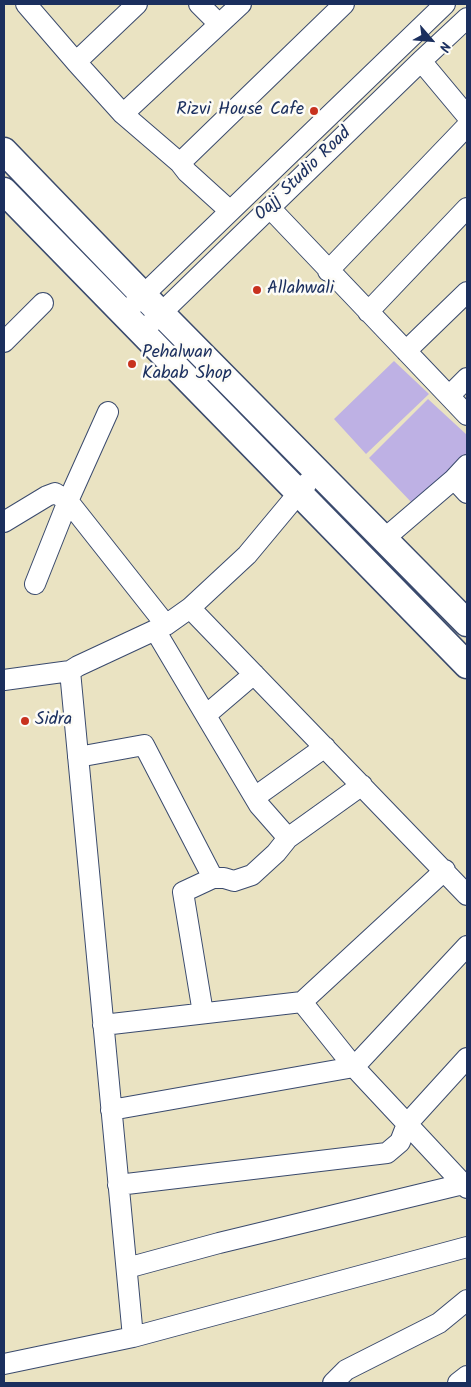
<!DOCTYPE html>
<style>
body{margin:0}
#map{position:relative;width:471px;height:1387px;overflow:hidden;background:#eae3c2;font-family:Kalam,sans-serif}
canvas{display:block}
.frame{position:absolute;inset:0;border:5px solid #1b2f5e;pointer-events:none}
.north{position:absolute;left:406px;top:15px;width:50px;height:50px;-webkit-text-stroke:4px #fdfcf7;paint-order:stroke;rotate:117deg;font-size:14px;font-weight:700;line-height:20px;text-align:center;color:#1b2f5e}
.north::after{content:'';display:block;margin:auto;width:18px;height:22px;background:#1b2f5e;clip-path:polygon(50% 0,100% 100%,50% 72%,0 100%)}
</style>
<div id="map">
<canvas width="471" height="1387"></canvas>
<div class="frame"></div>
<div class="north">N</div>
</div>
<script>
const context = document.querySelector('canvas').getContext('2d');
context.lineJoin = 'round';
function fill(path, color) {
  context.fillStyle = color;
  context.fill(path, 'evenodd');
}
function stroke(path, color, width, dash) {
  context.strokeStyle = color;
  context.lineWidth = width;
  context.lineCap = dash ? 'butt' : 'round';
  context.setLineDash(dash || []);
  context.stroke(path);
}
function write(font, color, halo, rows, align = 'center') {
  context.font = font + ' Kalam,sans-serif';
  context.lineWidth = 5;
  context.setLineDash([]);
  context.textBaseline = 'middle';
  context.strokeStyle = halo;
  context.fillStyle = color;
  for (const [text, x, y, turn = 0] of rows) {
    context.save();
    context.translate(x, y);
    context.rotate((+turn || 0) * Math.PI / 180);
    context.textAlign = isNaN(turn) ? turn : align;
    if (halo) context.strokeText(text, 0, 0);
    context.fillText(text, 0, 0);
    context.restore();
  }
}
const building = new Path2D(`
 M394,361L429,394L366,454L334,419Z
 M428,399L467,435V453L413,504L369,458Z`);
const minor = new Path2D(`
 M26,4L76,62L123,114L180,163L187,172L230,211
 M199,4L219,24
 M421,61L467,116
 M76,62L137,4
 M123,114L241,4
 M180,163L344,4
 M270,208L467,415
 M328,271L467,126
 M134,304L445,4
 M368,312L467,208
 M152,322L421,61L467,18
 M4,342L43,303
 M406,351L467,292
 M449,396L467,378
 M467,465L454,479L467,493
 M4,522L47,496L55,493L68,501L166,625
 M384,539L454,479
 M35,584L68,501L108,412
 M190,608L467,895
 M155,630L259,805L288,838
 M70,671L133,1337
 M4,680L70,671L78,666L166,625L190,608L247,555L307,483
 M206,715L254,674
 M78,757L144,745L213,878
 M255,797L325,747
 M302,1002L354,1067L467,1188
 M203,1013L183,892L213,878H224L234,881L252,875L276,853L288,838L362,785
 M103,1025L302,1002L445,870
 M111,1110L354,1067L467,946
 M118,1185L387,1153L400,1142L407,1124L467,1058
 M127,1268L219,1243L463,1184
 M4,1364L133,1337L467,1247
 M333,1383L346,1370L439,1323L467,1300
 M458,1383L467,1376`);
const major = new Path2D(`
 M4,151L143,295L467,623
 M4,191L467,665`);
const markers = [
 [314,111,5,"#c8321e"],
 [257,290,5,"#c8321e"],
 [132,364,5,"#c8321e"],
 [25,721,5,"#c8321e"]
];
const poiNames = [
 ["Rizvi House Cafe",304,111,"right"],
 ["Allahwali",267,290],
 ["Pehalwan",142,354],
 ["Kabab Shop",142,375],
 ["Sidra",35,721]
];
const streetNames = [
 ["Oajj Studio Road",304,175,-44]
];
fill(building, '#beb1e4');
stroke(minor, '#3a4a6d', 22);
stroke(major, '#3a4a6d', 29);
stroke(minor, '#fff', 20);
stroke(major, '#fff', 26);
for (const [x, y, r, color] of markers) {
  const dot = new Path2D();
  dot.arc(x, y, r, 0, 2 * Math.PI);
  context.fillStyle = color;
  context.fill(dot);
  stroke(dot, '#fdfcf7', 2);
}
write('18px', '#1b2f5e', '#fdfcf7', poiNames, 'left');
write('18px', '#1b2f5e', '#fdfcf7', streetNames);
</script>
